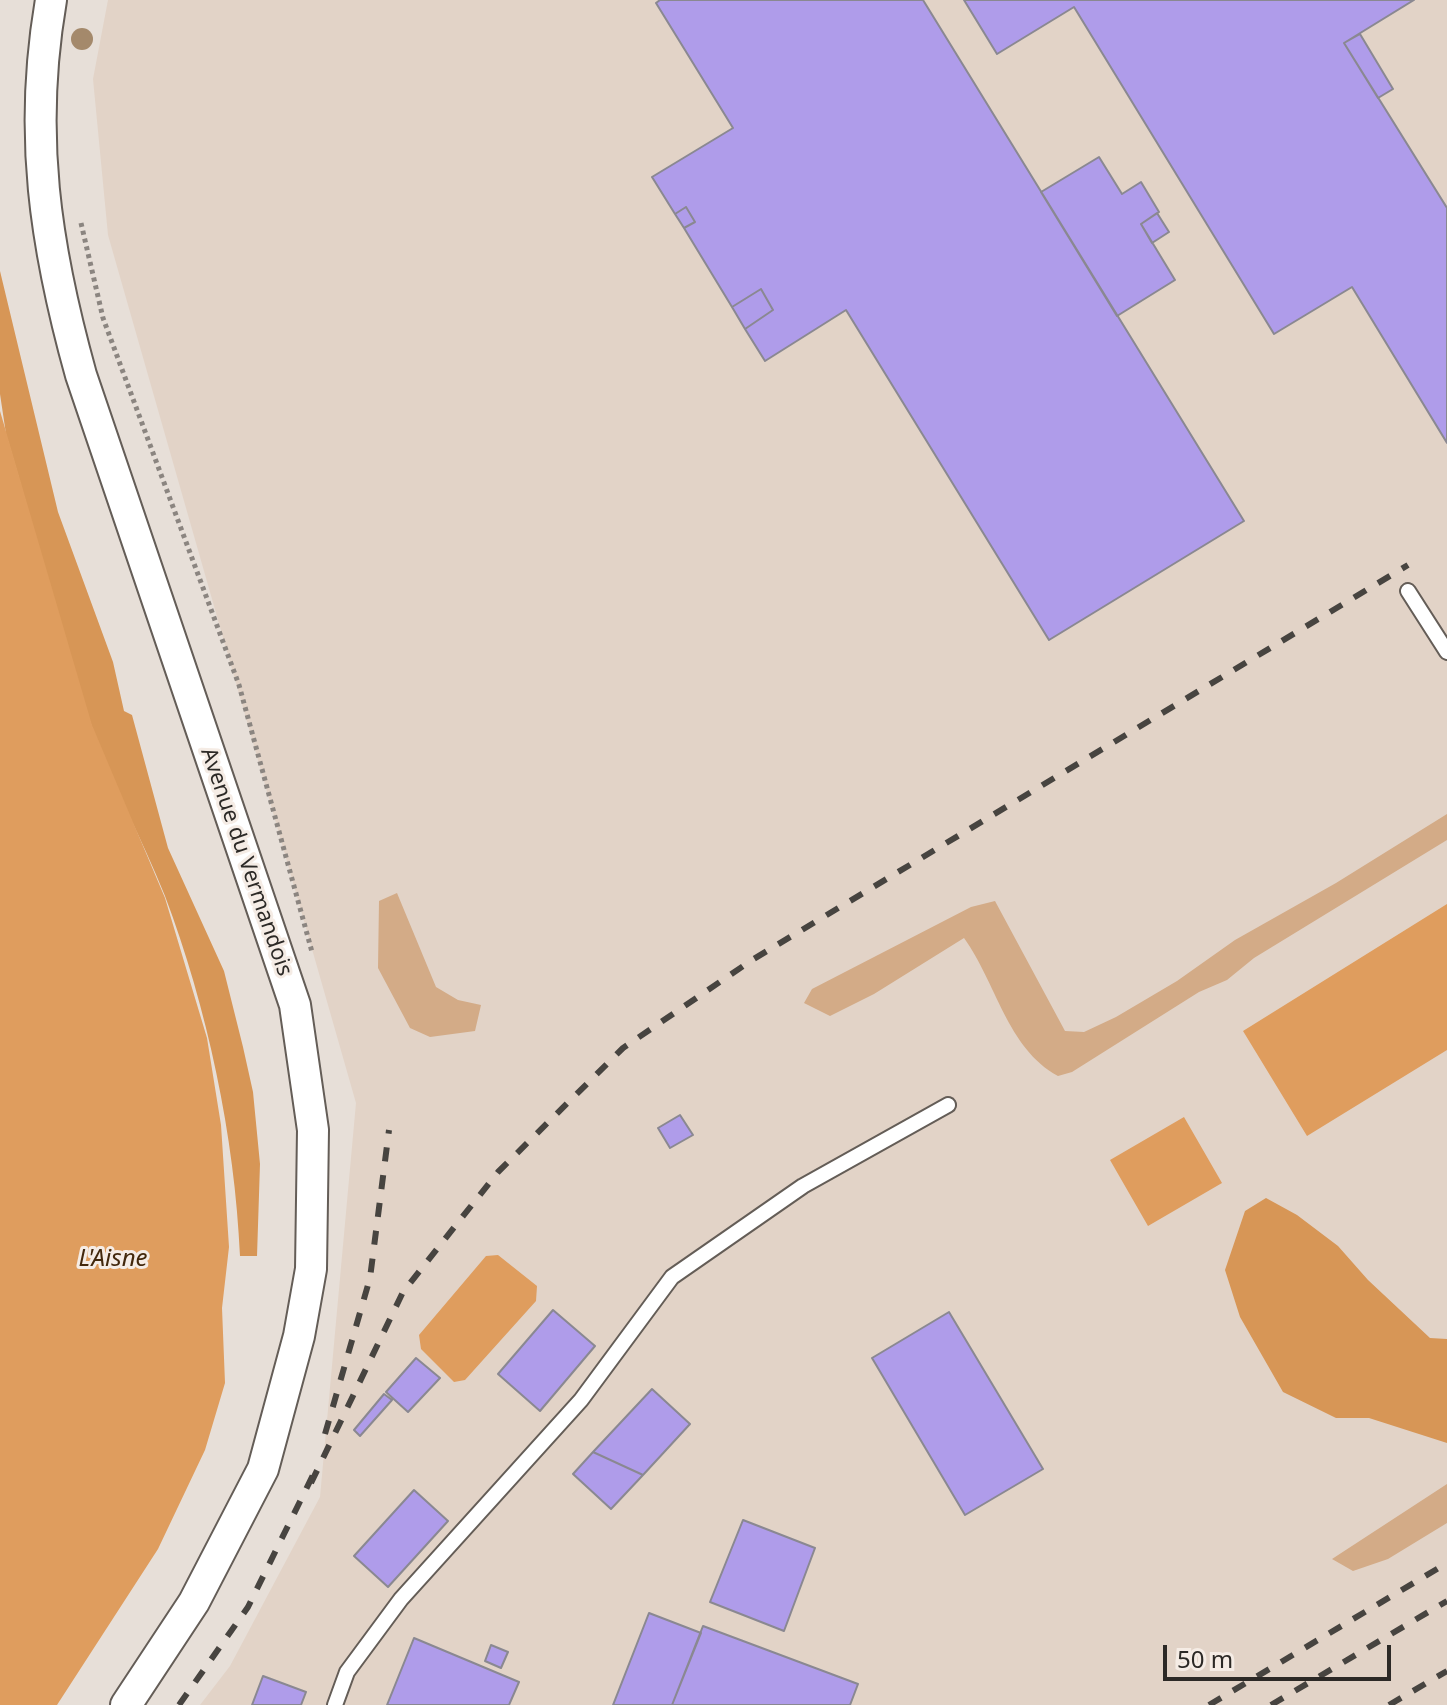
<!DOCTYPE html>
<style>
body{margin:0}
#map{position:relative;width:1447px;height:1705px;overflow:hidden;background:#e7dfd8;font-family:"Noto Sans",sans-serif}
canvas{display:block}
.scale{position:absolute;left:1163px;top:1645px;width:228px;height:36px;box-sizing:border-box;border:4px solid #2c2926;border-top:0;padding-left:10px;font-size:24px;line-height:28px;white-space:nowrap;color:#2c2926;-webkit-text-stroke:6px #f5ece5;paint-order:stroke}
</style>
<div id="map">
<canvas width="1447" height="1705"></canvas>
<div class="scale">50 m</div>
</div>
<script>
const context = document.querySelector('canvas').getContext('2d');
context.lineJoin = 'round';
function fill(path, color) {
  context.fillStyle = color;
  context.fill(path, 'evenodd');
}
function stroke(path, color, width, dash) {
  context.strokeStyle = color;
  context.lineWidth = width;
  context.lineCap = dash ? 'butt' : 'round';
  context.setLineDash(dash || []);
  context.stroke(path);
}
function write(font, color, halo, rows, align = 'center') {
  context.font = font + ' "Noto Sans",sans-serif';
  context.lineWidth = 6;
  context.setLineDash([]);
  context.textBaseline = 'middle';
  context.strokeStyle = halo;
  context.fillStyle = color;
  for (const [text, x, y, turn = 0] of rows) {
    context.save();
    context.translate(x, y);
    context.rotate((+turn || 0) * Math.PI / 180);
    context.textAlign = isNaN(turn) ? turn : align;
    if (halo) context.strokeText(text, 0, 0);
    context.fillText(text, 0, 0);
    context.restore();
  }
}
const built = new Path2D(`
 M108,0H1447V1705H200L230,1666L320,1497L356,1103L108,235L93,79Z`);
const green = new Path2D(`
 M1447,814V840L1254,958L1227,980L1199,992L1072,1072L1058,1076C1007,1048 996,982 964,938L874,994L830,1016L804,1003L812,989L971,907L995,901L1065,1031L1084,1032L1116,1017L1177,981L1235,940L1336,883Z
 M397,893L436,987L458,1000L481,1005L475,1031L430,1037L410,1028L378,968L379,901Z
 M1447,1484V1523L1388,1559L1353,1571L1332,1559Z`);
const forest = new Path2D(`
 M0,271L58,512L113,662L124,711L132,715L168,848L224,971L243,1047L253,1092L260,1164L257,1256H240C235,1137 207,1007 165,896C142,838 111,783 91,724C59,629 35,530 6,434L0,394Z
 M1266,1198L1297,1215L1338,1246L1368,1280L1430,1338L1447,1339V1443L1369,1418H1336L1283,1392L1240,1317L1225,1270L1245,1211Z`);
const water = new Path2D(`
 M0,411L92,725L165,898L207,1038L221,1125L229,1247L222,1308L225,1383L205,1450L158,1549L57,1705H0Z
 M1447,904V1050L1307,1136L1243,1031Z
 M1184,1117L1222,1183L1148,1226L1110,1160Z
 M498,1255L537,1286L536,1301L465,1380L454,1382L421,1349L419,1335L486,1256Z`);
const building = new Path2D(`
 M660,0H923L1244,521L1049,640L846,310L765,361L745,329L773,310L761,289L732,307L684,228L695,222L686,207L675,214L652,177L733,128L656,3Z
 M964,0H1414L1344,43L1447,208V443L1352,287L1274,334L1074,7L997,54Z
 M1360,34L1393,89L1378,98L1344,43Z
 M1099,157L1122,194L1141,182L1159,212L1141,224L1175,280L1117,316L1041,192Z
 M686,207L695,222L684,228L675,214Z
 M1157,213L1169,232L1152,243L1141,224Z
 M761,289L773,310L745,329L732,307Z
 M680,1115L693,1135L670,1148L658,1128Z
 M553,1310L595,1346L540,1411L498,1374Z
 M949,1312L1043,1469L965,1515L872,1358Z
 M416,1358L440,1378L408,1412L386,1392Z
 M652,1389L690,1424L643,1475L593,1452Z
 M384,1394L392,1400L360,1436L354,1430Z
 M593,1452L643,1475L611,1509L573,1474Z
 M414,1490L448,1521L388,1587L354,1556Z
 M743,1520L815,1548L784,1631L710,1602Z
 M649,1613L701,1633L672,1705H613Z
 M703,1626L858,1684L850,1705H672Z
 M414,1638L519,1682L509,1705H387Z
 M491,1645L508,1652L501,1668L485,1661Z
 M263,1676L306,1692L301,1705H252Z`);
const path = new Path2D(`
 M81,223L103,318L239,685L312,952`);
const lane = new Path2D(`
 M1408,591L1447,652
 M335,1705L347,1672L401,1599L581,1400L672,1277L803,1186L948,1105`);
const street = new Path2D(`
 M51,0C28,133 45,246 81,375L295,1005L313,1130L311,1269L299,1336L263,1469L194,1602L126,1705`);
const rail = new Path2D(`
 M325,1434L370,1278L389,1130
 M311,1483L403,1292L498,1172L623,1048L752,960L1408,565
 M179,1705L248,1607L314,1473
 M1209,1705L1447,1563
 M1271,1705L1447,1601
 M1389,1705L1447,1671`);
const trees = [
 [82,39]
];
const streetNames = [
 ["Avenue du Vermandois",246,862,71]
];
const waterNames = [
 ["L'Aisne",113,1259]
];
fill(built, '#e2d3c7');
fill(green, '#d3ab87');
fill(forest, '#d79656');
fill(water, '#df9d5e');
fill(building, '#af9cea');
stroke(building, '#8a8891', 2);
stroke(lane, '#645d57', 18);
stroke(street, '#645d57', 34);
stroke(path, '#8b8580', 5, [4, 4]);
stroke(lane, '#fff', 14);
stroke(street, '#fff', 30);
stroke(rail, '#474440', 6, [14, 14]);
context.fillStyle = '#a4896b';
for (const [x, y] of trees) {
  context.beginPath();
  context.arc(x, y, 11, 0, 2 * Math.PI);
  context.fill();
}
write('22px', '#2c2926', '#f5ece5', streetNames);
write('italic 24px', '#43280c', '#f5ece5', waterNames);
</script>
